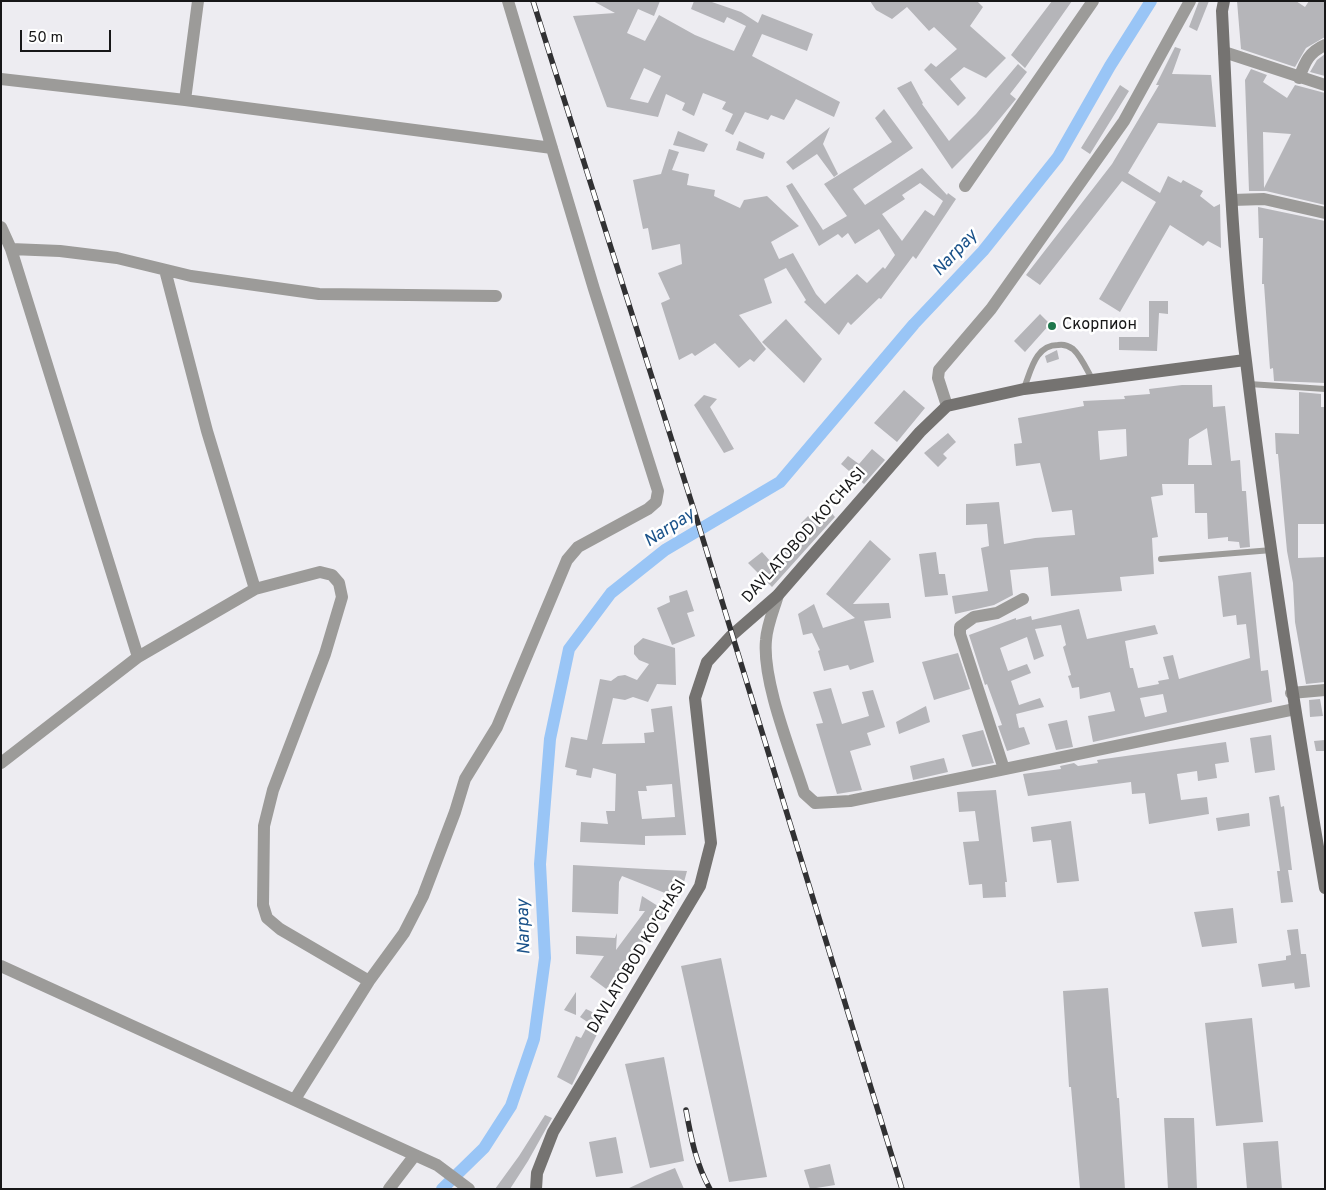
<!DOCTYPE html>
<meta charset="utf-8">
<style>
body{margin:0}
#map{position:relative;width:1326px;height:1190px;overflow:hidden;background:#edecf1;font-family:Overpass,sans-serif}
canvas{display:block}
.frame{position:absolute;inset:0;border:2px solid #171718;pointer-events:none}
.scale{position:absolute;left:20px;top:30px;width:91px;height:22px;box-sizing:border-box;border:2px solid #171718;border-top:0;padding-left:6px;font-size:15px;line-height:18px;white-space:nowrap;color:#171718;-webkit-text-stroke:4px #fff;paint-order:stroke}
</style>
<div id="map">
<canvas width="1326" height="1190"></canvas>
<div class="frame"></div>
<div class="scale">50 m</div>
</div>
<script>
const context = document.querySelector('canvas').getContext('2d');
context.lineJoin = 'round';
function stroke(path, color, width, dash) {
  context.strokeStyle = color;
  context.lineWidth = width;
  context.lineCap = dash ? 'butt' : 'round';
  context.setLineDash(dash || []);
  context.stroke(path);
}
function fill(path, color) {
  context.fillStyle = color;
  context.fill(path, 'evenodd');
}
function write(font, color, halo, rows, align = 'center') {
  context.font = font + ' Overpass,sans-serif';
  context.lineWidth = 5;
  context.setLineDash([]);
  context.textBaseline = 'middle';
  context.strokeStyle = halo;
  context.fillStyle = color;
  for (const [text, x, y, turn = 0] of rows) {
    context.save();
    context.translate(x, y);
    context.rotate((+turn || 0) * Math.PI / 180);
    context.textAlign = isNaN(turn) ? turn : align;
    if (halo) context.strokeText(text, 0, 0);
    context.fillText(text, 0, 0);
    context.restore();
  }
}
const canal = new Path2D(`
 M442,1189L484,1148L511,1106L534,1039L545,958L540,864L550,739L569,649L611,593L665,550L780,482L914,324L983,251L1058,157L1110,66L1151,1`);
const building = new Path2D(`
 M593,1H660L654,16L638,9L627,33L645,41L659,15L695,35L734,51L746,26L727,17L724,23L691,9L694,1H709L741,12L758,23L762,14L813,34L807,51L762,34L752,56L840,102L834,117L796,99L784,120L771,115L768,120L745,112L733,135L725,131L733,114L722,109L726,102L703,93L694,116L682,110L685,103L666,94L658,117L607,107L573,16L615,13ZM644,68L661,76L648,103L630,99Z
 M870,1H977L983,7L970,26L1006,58L986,78L964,67L950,79L966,98L958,106L924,70L931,63L936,67L957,49L934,27L929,31L907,7L892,19L876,10Z
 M1052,1H1072L1025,68L1011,55Z
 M1199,1H1209L1197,31L1189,27Z
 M1237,1H1296L1305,7L1309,1H1325V37L1306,48L1295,67L1241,49Z
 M1175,47L1181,49L1172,74L1211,75L1216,127L1158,123L1128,173L1160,193L1168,176L1181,183L1183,180L1203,191L1200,196L1214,207L1220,204L1221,248L1208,241L1203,246L1170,225L1120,312L1099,299L1156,202L1122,181L1040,285L1026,275L1112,164L1159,85H1156Z
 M1325,54V76L1310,72L1317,60Z
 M1018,64L1027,72L1010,94L1016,99L988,133L952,169L897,88L911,81L923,103L922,104L949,141L976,114Z
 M1251,69L1267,75L1263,82L1287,98L1295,85L1325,93V205L1266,191H1249L1245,80ZM1263,132L1291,134L1264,188Z
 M1120,85L1129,91L1090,154L1081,148Z
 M884,109L913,148L853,189L865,205L922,168L947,195L948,193L956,199L916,259L913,256L881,299L879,298L851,325L848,322L839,335L804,302L806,300L786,268L764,279L772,303L739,315L766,349L754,362L750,359L739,368L715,343L695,356L692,353L679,360L661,303L670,299L658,273L682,264L680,244L652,250L648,228L643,229L633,180L661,174L669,149L679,152L672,170L689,174L687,185L715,190L714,196L740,208L744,200L767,196L799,226L771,242L779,259L793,253L816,294L825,304L857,274L867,283L883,267L885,269L895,255L879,229L855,244L848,233L842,238L838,234L819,246L786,186L792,183L823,230L847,216L824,184L892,142L875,118ZM920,183L943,201L934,216L925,210L902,241L882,214L905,199L902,195Z
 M830,127L823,144L838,174L834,177L817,154L793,170L786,162Z
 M678,131L708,144L704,152L673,145Z
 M739,141L765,153L763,159L736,150Z
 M1258,207L1325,221V383L1274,381L1273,368L1270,369L1264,284H1262L1263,238H1259Z
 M1149,301H1168V314L1159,313L1157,351L1119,350V337H1149Z
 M1040,314L1050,324L1025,352L1014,341Z
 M786,319L822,359L804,383L762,342Z
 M1057,350L1059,359L1047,363L1045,356Z
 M1182,385H1212L1213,407L1225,406L1231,461L1240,460L1242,491H1246L1250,547L1240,548L1239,542L1228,541V537L1208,539L1207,513H1195L1194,484H1162L1163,495L1151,497L1158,537L1152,538L1154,574L1120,577L1122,591L1051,596L1048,567L1010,570L1013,595L994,605L955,614L952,596L988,591L981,548L989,546L987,524L966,525V504L999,502L1004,544L1035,538L1075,535L1072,510L1052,512L1040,463L1016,466L1014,444L1022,443L1018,418L1084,406L1083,401L1125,399L1124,396L1150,394L1149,389ZM1207,428L1212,465H1188L1189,439ZM1126,429L1127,456L1100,460L1098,431Z
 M904,390L925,408L897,442L874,423Z
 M1299,392L1321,394V407H1325V524H1298V558L1325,557V682L1306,684L1295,622L1293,583L1287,551L1278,454H1276L1275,433L1299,434Z
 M704,395L717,399L710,407L734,449L724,453L694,405Z
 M948,433L956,442L943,454L947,458L938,467L924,453Z
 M872,449L885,460L864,484L841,464L848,456L859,464Z
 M830,511L835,517L772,587L748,563L762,552L771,562L807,529L801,523L808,516L817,526Z
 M870,540L891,559L853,604L889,603L891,618L864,621L874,662L850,670L848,665L824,671L818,651L820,650L812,633L803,635L798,614L814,604L823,628L855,618L826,594Z
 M936,552L939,574H945L948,595L925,597L919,554Z
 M1251,572L1261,671L1268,670L1272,702L1093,742L1088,716L1115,711L1110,692L1080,699L1079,687L1072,688L1068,676L1071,675L1063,647L1066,645L1061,625L1035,629L1044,656L1034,660L1027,637L1000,648L1008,671L1027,664L1031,673L1011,681L1019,705L1040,698L1044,707L1016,714L1019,728L1024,727L1030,744L1007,751L998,726L1002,725L987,684L985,685L969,635L1016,618V620L1031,616L1032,620L1079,609L1087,639L1155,625L1158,634L1125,641L1130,668H1133L1138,688L1159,684L1158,681L1169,679L1163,657L1173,655L1179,679L1250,658L1246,624L1237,625L1236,615L1223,617L1218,576ZM1163,694L1167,712L1145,717L1140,698Z
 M687,590L694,611L687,613L695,636L672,645L657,608L670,602L669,596Z
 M643,638L675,648L676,685L657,684L648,702L633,697L625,700L613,698L602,744L645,743L644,733L654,732L651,709L672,706L686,835L645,836V845L580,842L581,822L608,824L606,811H615L616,774L593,768L591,778L576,775L577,770L565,767L571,737L587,740L600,679L611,681L618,676L625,675L637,680L649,664L639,660L634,654V646ZM672,784L675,817L642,819L638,791H647L646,786Z
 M958,653L970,689L934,700L922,662Z
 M831,688L842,724L869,716L862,692L873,690L885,727L867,733L871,745L850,751L862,790L837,794L816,724L823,723L813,692Z
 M1320,699L1323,716L1310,717L1309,700Z
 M926,706L930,722L899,734L896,722Z
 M1067,720L1073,747L1056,750L1048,724Z
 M983,730L994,763L972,767L962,735Z
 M1271,735L1275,770L1255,773L1250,738Z
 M1325,740V751H1316L1314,741Z
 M1226,742L1229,762L1215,764L1217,778L1198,781L1197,771L1177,774L1181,800L1207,797L1209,814L1149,824L1145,793L1132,794L1131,782L1028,796L1023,774L1061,769L1060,766L1074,763L1078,766L1098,763L1097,760Z
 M944,758L948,772L913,780L910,766Z
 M996,790L1007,882H1005L1006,897L983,898L982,884L969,885L963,842L979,841L975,811L959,812L957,792Z
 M1279,795L1281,807L1284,806L1292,870H1288L1293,902L1281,903L1277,871H1280L1269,797Z
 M1249,813L1250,826L1218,831L1216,818Z
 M1071,821L1079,881L1057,883L1051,840L1033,842L1031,827Z
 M573,865L646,869L687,871L684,882L675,897L622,876L619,882L618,914L572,912Z
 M642,896L669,913H663L609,991L590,977L604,956L576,954V936L615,938L617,933L616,950L645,911H639Z
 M1233,908L1237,943L1202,947L1194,912Z
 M1298,929L1301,954H1306L1310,987L1295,989L1294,983L1262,987L1258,964L1286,960V956L1291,955L1287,930Z
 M721,958L767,1177L729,1182L681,966Z
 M1108,988L1117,1098H1119L1125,1189H1080L1071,1087H1069L1063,991Z
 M576,992V1015L564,1010Z
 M586,1009L605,1018L572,1085L557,1077L576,1036L581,1038L589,1023L580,1017Z
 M1252,1018L1263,1122L1216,1126L1205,1023Z
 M664,1057L684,1161L650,1168L625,1064Z
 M545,1115L552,1118L528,1161L510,1189H495L519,1156Z
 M1164,1118H1194L1197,1189H1168Z
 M616,1137L623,1173L596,1177L589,1142Z
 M1278,1141L1282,1189H1247L1243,1143Z
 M830,1164L835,1185L810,1189L804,1170Z
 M675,1168L684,1189H627L655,1176Z`);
const lane = new Path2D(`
 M1249,384L1325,389
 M1024,388C1031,371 1035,345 1058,345C1063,344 1069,346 1073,349C1081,356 1087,370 1092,379
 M1161,559L1272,550`);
const street = new Path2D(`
 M1224,52L1325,85
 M1299,78C1305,62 1309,52 1325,45
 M1,79L185,100L552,148
 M185,100L198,1
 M965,186L1093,1
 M1232,200L1264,199L1325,213
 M1,227L11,249L138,657
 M11,249L60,251L117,258L191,276L319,294L496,296
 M947,406L938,378L939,370L991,309L1124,121L1190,1
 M255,589L320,572L332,575L339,583L342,597L325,654L273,790L264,826L263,905L267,918L280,929L369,981
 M778,595C774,609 767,625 766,640C762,681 791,752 804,793L815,803L850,801L1295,709
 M1291,693L1325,690
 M1,763L138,657L255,589L207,431L165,270
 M1004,769L960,634V627L974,617L997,613L1023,599
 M1,966L415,1155L437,1165L469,1189
 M295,1099L369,981L404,933L423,896L455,812L465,779L497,727L567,560L578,547L648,509L656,502L658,491L594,289L508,1
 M389,1189L415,1155`);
const secondary = new Path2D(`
 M1224,1L1222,11C1228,127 1231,245 1246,361C1267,537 1295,713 1325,888
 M536,1189L537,1173L553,1132L700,886L711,843L695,698L707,662L731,636L778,595L920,432L947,406L1024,389L1245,360`);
const rail = new Path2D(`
 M533,1L698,523L902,1189
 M686,1110C691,1138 696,1164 710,1189`);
const markers = [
 [1052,326,5,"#1e774c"]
];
const poiNames = [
 ["Скорпион",1062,326]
];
const streetNames = [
 ["DAVLATOBOD KO'CHASI",805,536,-48],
 ["DAVLATOBOD KO'CHASI",638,957,-59]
];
const waterNames = [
 ["Narpay",956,254,-47],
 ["Narpay",670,529,-33],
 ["Narpay",525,927,-92]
];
stroke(canal, '#99c5f6', 12);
fill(building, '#b5b5b9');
stroke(lane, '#9c9b99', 6);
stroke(street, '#9c9b99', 12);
stroke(secondary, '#757371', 12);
stroke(rail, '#313133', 5.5);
stroke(rail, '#fff', 4, [11]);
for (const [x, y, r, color] of markers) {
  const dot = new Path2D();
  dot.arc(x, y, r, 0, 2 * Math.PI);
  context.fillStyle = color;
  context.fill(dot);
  stroke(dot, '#fff', 2);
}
write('16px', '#171718', '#fff', poiNames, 'left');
write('16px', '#171718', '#fff', streetNames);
write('italic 18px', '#195189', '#fff', waterNames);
</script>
